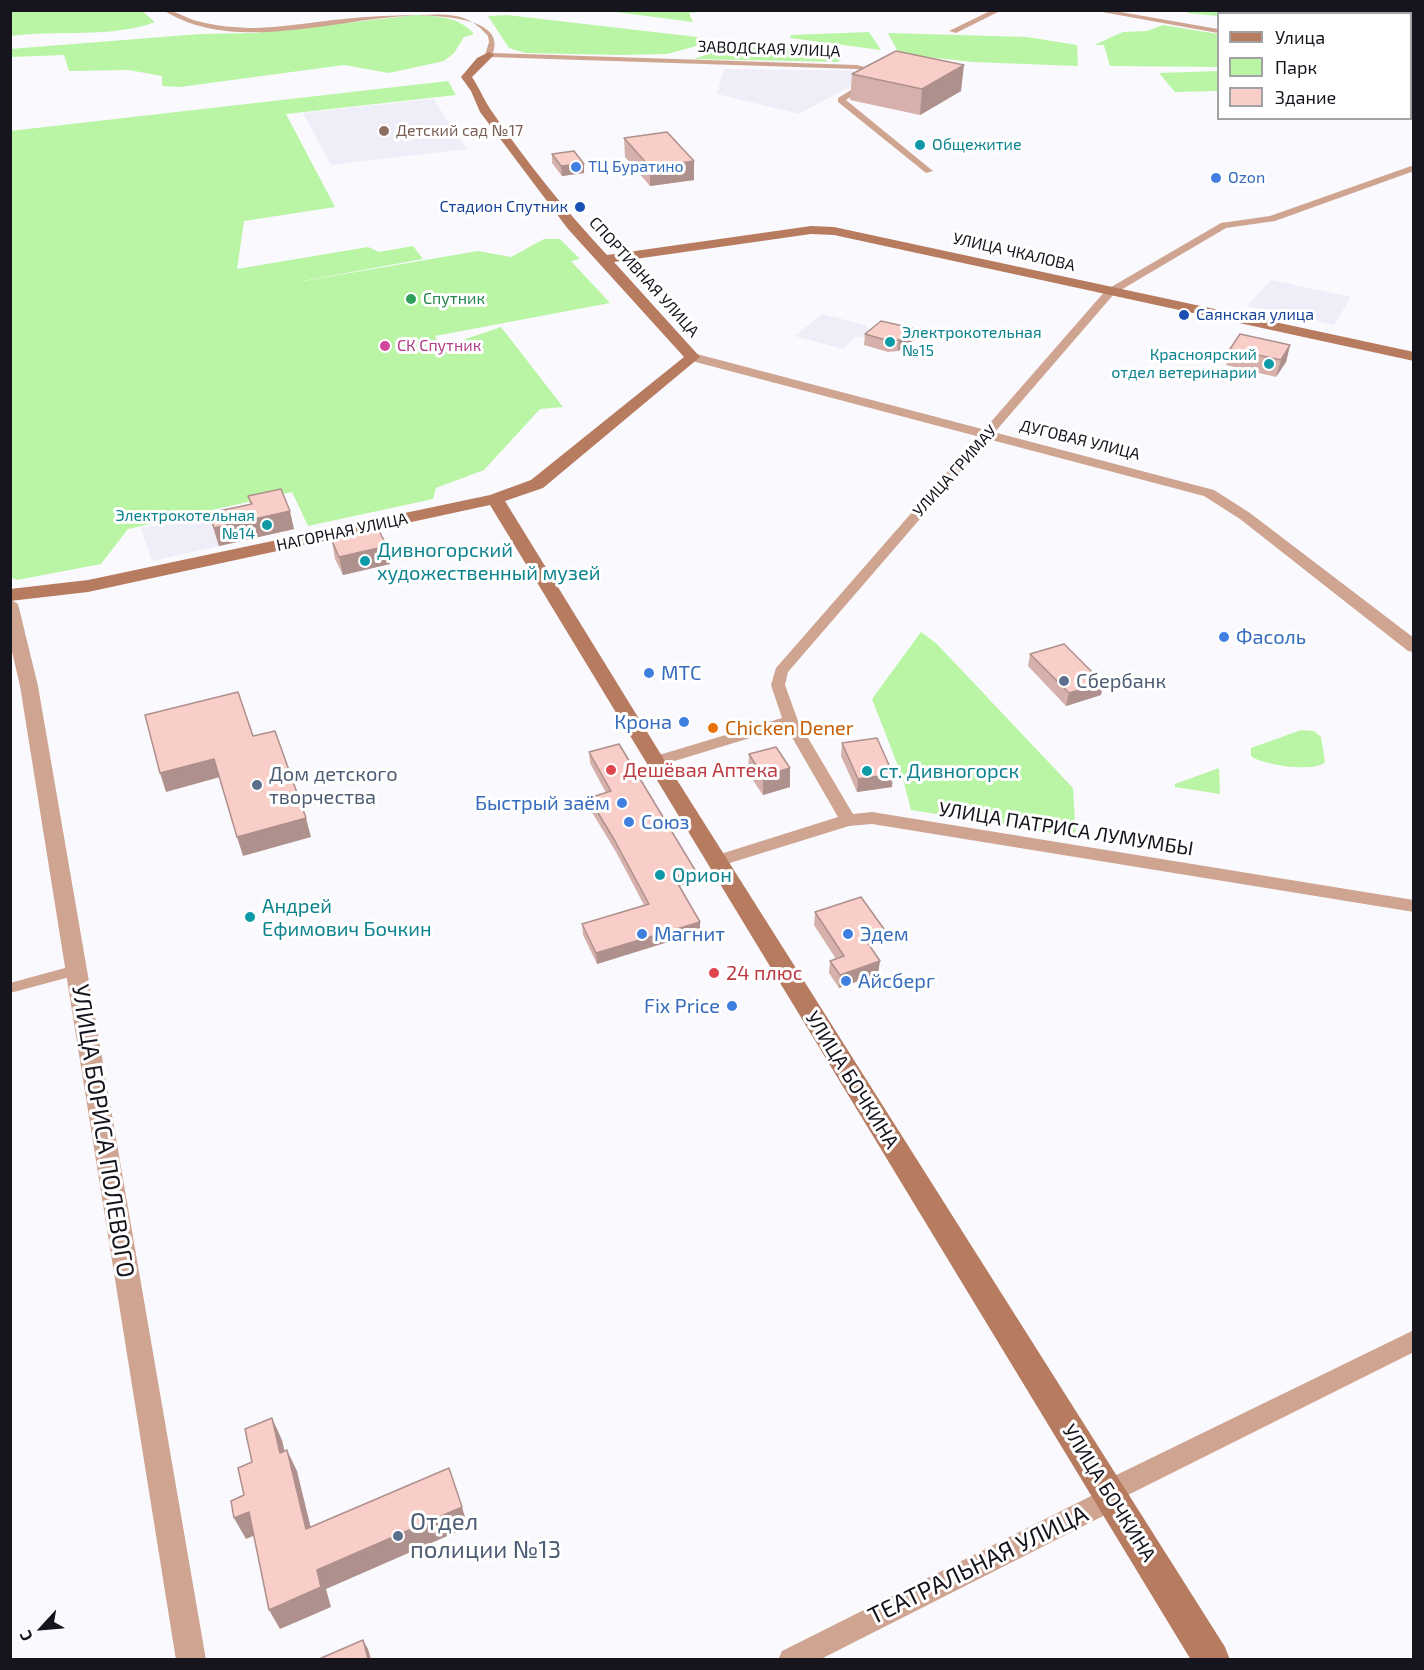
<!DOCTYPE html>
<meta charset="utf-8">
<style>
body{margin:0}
#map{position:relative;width:1424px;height:1670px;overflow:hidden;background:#faf9fe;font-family:"Exo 2",sans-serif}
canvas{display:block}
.frame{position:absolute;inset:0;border:12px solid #16141c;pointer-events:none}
.legend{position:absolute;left:1217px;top:12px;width:195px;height:108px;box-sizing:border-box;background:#fff;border:2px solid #a2a1a4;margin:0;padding:8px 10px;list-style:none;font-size:18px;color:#16141c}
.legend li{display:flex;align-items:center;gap:12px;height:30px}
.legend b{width:30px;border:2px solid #a2a1a4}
.north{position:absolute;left:12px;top:1598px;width:60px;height:60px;-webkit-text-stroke:4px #fff;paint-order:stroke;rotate:244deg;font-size:16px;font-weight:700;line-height:24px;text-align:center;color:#16141c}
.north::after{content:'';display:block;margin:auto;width:21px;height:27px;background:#16141c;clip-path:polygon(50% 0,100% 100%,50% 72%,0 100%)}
</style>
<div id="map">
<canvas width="1424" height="1670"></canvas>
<div class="frame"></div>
<ul class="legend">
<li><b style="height:8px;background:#b77b5f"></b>Улица</li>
<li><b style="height:16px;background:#b9f5a5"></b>Парк</li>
<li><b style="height:16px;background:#f9cec8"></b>Здание</li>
</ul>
<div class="north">С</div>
</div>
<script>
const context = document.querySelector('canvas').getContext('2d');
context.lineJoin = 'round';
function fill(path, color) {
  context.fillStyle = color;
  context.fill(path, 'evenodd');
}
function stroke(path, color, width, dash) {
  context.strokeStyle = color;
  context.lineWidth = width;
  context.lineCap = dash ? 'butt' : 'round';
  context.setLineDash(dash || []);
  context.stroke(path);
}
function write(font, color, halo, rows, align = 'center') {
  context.font = font + ' "Exo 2",sans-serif';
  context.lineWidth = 6;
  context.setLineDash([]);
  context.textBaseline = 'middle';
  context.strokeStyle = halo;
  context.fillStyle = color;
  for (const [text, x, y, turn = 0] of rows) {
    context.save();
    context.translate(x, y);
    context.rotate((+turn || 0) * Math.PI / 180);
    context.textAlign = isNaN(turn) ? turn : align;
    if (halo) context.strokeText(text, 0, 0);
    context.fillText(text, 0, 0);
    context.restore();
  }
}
const built = new Path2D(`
 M724,69L855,71L873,74L799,114L717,94Z
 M433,99L467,149L331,165L303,113Z
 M1271,280L1351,297L1334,325L1304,318L1302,322L1283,318L1285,314L1247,306Z
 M822,314L868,326L866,328L875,331L867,338L856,336L843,349L795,336Z
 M285,506L294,529L152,561L141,528Z`);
const green = new Path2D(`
 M10,11H142L155,22C114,38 55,30 11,36Z
 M608,11H710L689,13L693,22Z
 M1275,11L1307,13L1218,14V16L1187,13V11Z
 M417,15C440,17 458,16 474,34L464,37L454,53L444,61L389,73L344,65L180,87L162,86V76L129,70L69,71L64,55L11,57L10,49L200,34L256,33Z
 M507,15L697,37L700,45L667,54L620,55L525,53L509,48L488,16Z
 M1163,25L1218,34V67L1110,66L1104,45H1094L1123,32L1147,31Z
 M869,32L881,50L790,38L791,35Z
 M888,33L1027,37L1077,45L1078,66L973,62L899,54Z
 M739,46L789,51L843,59L837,62L694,59L724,48Z
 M1218,71V91L1175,92L1159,73Z
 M448,81L456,95L286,114L335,207L244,221L237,269L368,247L379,252L413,246L423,259L286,284L478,251L511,257L544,239H560L580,259L571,261L610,303L435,336L439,343L410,349L451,344L501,327L563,407L540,409L484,470L436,488L433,499L308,526L292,492L128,529L101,564L17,580L10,577V131Z
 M921,632L936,643L1073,788L1076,837L911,810L903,779L872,699Z
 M1301,730L1314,731L1321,737L1325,762C1315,773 1262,765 1251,756V748Z
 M1219,768L1220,794L1175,787V784Z`);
const pedestrian = new Path2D(`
 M76,965L81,966L83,970L81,974L10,993V983Z`);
const minor = new Path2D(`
 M163,10C176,10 185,18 197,21C216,26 237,28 256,28C279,27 302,24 325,21C356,17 513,0 493,53L857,65L887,73L846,100L933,171L926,173L838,102V98L877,74L857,69L489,57L485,55L489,42L488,36C482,29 475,23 466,19C449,12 426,15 407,16C332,20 231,54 163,10Z
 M992,10H1002L956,33L949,31Z
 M1091,10H1109L1218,29V33Z
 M1317,10H1337L1350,14H1330Z
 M1373,10H1382L1387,14H1378Z
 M1410,19H1414V23H1410Z
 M1410,46H1414V50H1410Z
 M1410,72H1414V76H1410Z
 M1410,91L1414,92V97L1410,96Z
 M1414,165V171L1275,221L1226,228L1114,294L788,672L785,685L798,721L853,814L872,812L1414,900V912L872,824L849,826L717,867L711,865L709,861L711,857L838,817L786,727L655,767L647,762L649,758L782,718L771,685L776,668L1106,290L1221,223L1270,216Z
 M1414,1330V1352L1124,1497L1121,1507L819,1660H778L782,1651L1097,1493L1100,1483Z`);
const tertiary = new Path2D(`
 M693,353L1214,490L1250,513L1414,638V652L1408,651L1240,519L1204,496L688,360L687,357L688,354Z
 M10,599L18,604L38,686L206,1660H176L20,686L10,643Z`);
const secondary = new Path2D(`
 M489,52L494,55L472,77C480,89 485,102 493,113C527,163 566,211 607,255L811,226L834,227L1414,352V361L834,235L811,234L614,262L700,357L543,488L505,501L665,761L1225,1647L1230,1660H1191L490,505L88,592L10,601V589L88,580L490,495L531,480L684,357L568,229L480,112L471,91L461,77L477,58Z`);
const wall = new Path2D(`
 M852,74L961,91L920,115L850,100Z
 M624,138L694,161V180L650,186L625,157Z
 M552,154L584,164V173L562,176L552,163Z
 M916,329L914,340L898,351L888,352L864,345L865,334Z
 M1290,345L1286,362L1276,377L1226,365L1230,349Z
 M248,496L294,529L219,546L214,531L209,513L250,504Z
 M338,536L390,564L343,575L335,559L332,541L339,539Z
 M1030,654L1103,683L1101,695L1066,706L1028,666Z
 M842,743L892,787L857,792L841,756Z
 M589,752L695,881L679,886L700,922V932L597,964L583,935L582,924L644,905L616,852L590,809L589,798L606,793L590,763Z
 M749,754L790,768V787L763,795L748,773Z
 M815,912L882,942L870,946L878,974L839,988L829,973L830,961L836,959L814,925Z`);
const shadedWall = new Path2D(`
 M964,65L961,91L920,115L922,89Z
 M694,161V180L650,186V167Z
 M584,164V173L562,176L561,166Z
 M916,329L914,340L898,351L899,340Z
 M1290,345L1286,362L1276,377L1281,360Z
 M290,511L294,529L219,546L214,528Z
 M387,546L390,564L343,575L339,557Z
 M1103,683L1101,695L1066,706L1069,693Z
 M214,759L220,777L166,792L160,773Z
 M790,768V787L763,795V776Z
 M893,774L892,787L857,792L858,779Z
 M306,818L311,837L243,856L237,837Z
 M695,870V881L674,887V877Z
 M700,922V932L597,964L596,953Z
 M884,929L882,942L862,949L863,936Z
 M880,961L878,974L839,988L840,975Z
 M272,1418L282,1440L290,1474L280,1453Z
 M287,1450L297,1471L316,1549L306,1529Z
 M462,1507L468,1527L326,1589L331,1607L280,1629L269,1610L317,1570Z
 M249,1512L260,1533L246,1539L234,1518Z
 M363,1640L368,1649L371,1659H368Z`);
const building = new Path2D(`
 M896,51L964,65L922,89L852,74Z
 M667,132L694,161L650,167L624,138Z
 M574,151L584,164L561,166L552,154Z
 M881,321L916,329L899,340L889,341L865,334Z
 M1240,334L1290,345L1281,360L1230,349Z
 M281,489L290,511L214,528L209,513L252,504L248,496Z
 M377,527L387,546L339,557L332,541L340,539L338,536Z
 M1064,644L1103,683L1069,693L1030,654Z
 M238,692L253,736L275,731L306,818L237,837L214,759L160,773L145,715Z
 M877,738L893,774L858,779L842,743Z
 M619,744L695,870L674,877L700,922L596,953L582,924L649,904L615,841L589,798L611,791L589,752Z
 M776,747L790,768L763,776L749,754Z
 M861,897L884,929L863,936L880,961L840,975L830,961L844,956L815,912Z
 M272,1418L280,1453L287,1450L306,1529L449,1468L462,1507L317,1570L321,1587L269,1610L249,1512L234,1518L231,1501L244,1495L238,1468L252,1462L245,1429Z
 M363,1640L368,1659H319Z`);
const markers = [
 [384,131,6,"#8d6e63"],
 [920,145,6,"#0f9aa8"],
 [576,167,6,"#3f7fe0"],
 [1216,178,6,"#3f7fe0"],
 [580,207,6,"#1a4fb4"],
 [411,299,6,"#2e9e5b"],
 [1184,315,6,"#1a4fb4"],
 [890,342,6,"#0f9aa8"],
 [385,346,6,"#d1479c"],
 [1269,364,6,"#0f9aa8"],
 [267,525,6,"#0f9aa8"],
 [365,561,6,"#0f9aa8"],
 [1224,637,6,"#3f7fe0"],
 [649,673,6,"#3f7fe0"],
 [1064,681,6,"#5c6f8a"],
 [684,722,6,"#3f7fe0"],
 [713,728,6,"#e8710a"],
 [611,770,6,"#e0444e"],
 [867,771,6,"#0f9aa8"],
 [257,785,6,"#5c6f8a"],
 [622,803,6,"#3f7fe0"],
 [629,822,6,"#3f7fe0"],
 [660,875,6,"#0f9aa8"],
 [250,917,6,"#0f9aa8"],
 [642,934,6,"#3f7fe0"],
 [848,934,6,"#3f7fe0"],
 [714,973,6,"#e0444e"],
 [846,981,6,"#3f7fe0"],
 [732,1006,6,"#3f7fe0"],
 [398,1536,6,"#5c6f8a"]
];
const farStreetnames = [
 ["ЗАВОДСКАЯ УЛИЦА",769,49,2],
 ["УЛИЦА ЧКАЛОВА",1014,252,13],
 ["СПОРТИВНАЯ УЛИЦА",644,277,48],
 ["ДУГОВАЯ УЛИЦА",1080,440,14],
 ["УЛИЦА ГРИМАУ",955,471,-48],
 ["НАГОРНАЯ УЛИЦА",342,532,-12]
];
const farEducationnames = [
 ["Детский сад №17",396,131]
];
const farCulturenames = [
 ["Общежитие",932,145],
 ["Электрокотельная",902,333],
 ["№15",902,351],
 ["Красноярский",1257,355,"right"],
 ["отдел ветеринарии",1257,373,"right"],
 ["Электрокотельная",255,516,"right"],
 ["№14",255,534,"right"]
];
const farShopnames = [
 ["ТЦ Буратино",588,167],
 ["Ozon",1228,178]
];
const farTransitnames = [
 ["Стадион Спутник",568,207],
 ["Саянская улица",1196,315,"left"]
];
const farLeisurenames = [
 ["Спутник",423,299]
];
const farHotelnames = [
 ["СК Спутник",397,346]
];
const cultureNames = [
 ["Дивногорский",377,550],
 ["художественный музей",377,573],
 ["ст. Дивногорск",879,771],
 ["Орион",672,875],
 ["Андрей",262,906],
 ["Ефимович Бочкин",262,929]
];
const shopNames = [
 ["Фасоль",1236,637],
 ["МТС",661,673],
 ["Крона",672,722,"right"],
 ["Быстрый заём",610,803,"right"],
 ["Союз",641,822],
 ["Магнит",654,934],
 ["Эдем",860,934],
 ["Айсберг",858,981],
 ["Fix Price",720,1006,"right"]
];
const serviceNames = [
 ["Сбербанк",1076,681],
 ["Дом детского",269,774],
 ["творчества",269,797]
];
const foodNames = [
 ["Chicken Dener",725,728]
];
const healthNames = [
 ["Дешёвая Аптека",623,770],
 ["24 плюс",726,973]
];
const streetNames = [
 ["УЛИЦА ПАТРИСА ЛУМУМБЫ",1066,829,9],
 ["УЛИЦА БОЧКИНА",852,1080,58],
 ["УЛИЦА БОЧКИНА",1109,1493,58]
];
const nearStreetnames = [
 ["УЛИЦА БОРИСА ПОЛЕВОГО",103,1131,81],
 ["ТЕАТРАЛЬНАЯ УЛИЦА",978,1565,-26]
];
const nearServicenames = [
 ["Отдел",410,1522],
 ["полиции №13",410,1550]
];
fill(built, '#efedf8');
fill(green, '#b9f5a5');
fill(pedestrian, '#cfa592');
fill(minor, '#cfa592');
fill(tertiary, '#cfa592');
fill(secondary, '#b77b5f');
fill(wall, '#d6b1ac');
fill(shadedWall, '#ae908c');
fill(building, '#f9cec8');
stroke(building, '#ae908c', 1.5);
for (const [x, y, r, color] of markers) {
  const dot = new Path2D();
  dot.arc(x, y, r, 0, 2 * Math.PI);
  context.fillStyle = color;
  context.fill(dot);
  stroke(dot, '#fff', 2);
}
write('16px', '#16141c', '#fff', farStreetnames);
write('16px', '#785e54', '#fff', farEducationnames, 'left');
write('16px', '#0d838f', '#fff', farCulturenames, 'left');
write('16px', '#366cbe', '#fff', farShopnames, 'left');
write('16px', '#164399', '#fff', farTransitnames, 'right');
write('16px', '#27864d', '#fff', farLeisurenames, 'left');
write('16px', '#b23c85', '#fff', farHotelnames, 'left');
write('20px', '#0d838f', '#fff', cultureNames, 'left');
write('20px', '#366cbe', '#fff', shopNames, 'left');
write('20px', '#4e5e75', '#fff', serviceNames, 'left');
write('20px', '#c56008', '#fff', foodNames, 'left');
write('20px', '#be3a42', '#fff', healthNames, 'left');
write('20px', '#16141c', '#fff', streetNames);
write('24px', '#16141c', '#fff', nearStreetnames);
write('24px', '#4e5e75', '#fff', nearServicenames, 'left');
</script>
